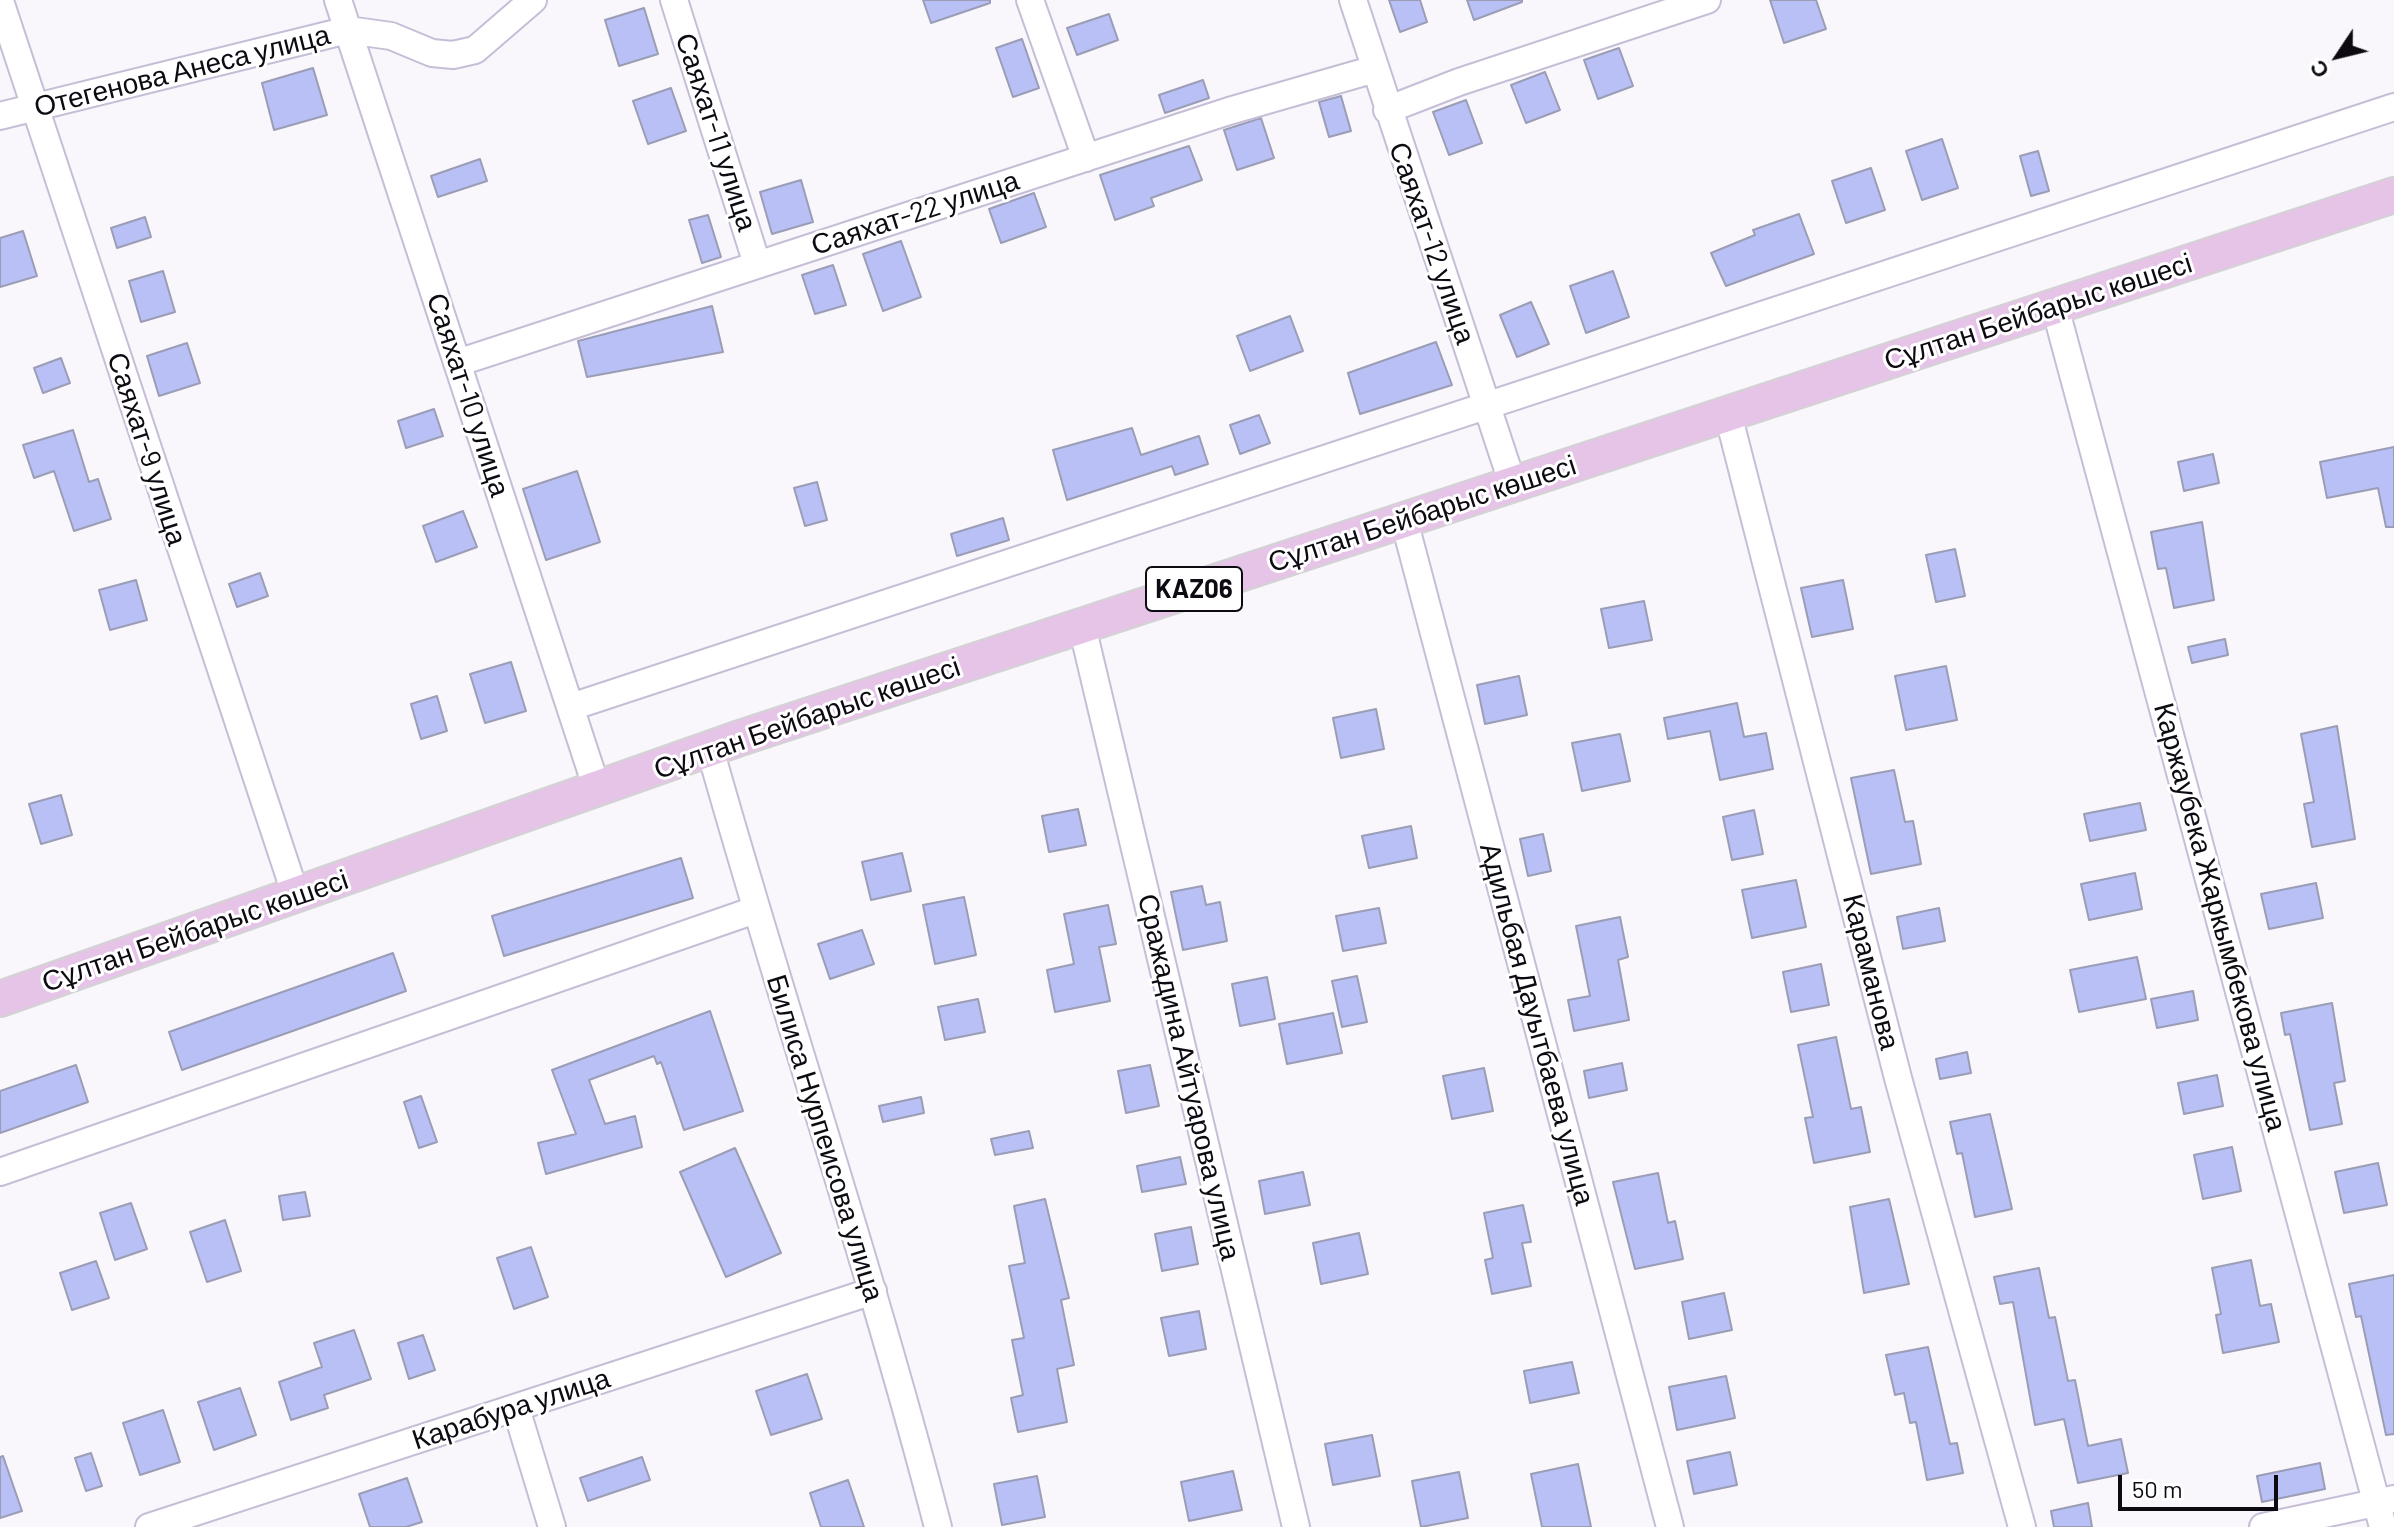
<!DOCTYPE html>
<meta charset="utf-8">
<style>
body{margin:0}
#map{position:relative;width:2394px;height:1527px;overflow:hidden;background:#f9f7fc;font-family:Barlow,sans-serif}
canvas{display:block}
.north{position:absolute;left:2298px;top:16px;width:80px;height:80px;-webkit-text-stroke:6px #fff;paint-order:stroke;rotate:235deg;font-size:22px;font-weight:700;line-height:32px;text-align:center;color:#0d0a12}
.north::after{content:'';display:block;margin:auto;width:28px;height:36px;background:#0d0a12;clip-path:polygon(50% 0,100% 100%,50% 72%,0 100%)}
.scale{position:absolute;left:2118px;top:1475px;width:160px;height:36px;box-sizing:border-box;border:4px solid #0d0a12;border-top:0;padding-left:10px;font-size:24px;line-height:28px;white-space:nowrap;color:#0d0a12;-webkit-text-stroke:6px #fff;paint-order:stroke}
</style>
<div id="map">
<canvas width="2394" height="1527"></canvas>
<div class="north">С</div>
<div class="scale">50 m</div>
</div>
<script>
const context = document.querySelector('canvas').getContext('2d');
context.lineJoin = 'round';
function fill(path, color) {
  context.fillStyle = color;
  context.fill(path, 'evenodd');
}
function stroke(path, color, width, dash) {
  context.strokeStyle = color;
  context.lineWidth = width;
  context.lineCap = dash ? 'butt' : 'round';
  context.setLineDash(dash || []);
  context.stroke(path);
}
function write(font, color, halo, rows, align = 'center') {
  context.font = font + ' Barlow,sans-serif';
  context.lineWidth = 6;
  context.setLineDash([]);
  context.textBaseline = 'middle';
  context.strokeStyle = halo;
  context.fillStyle = color;
  for (const [text, x, y, turn = 0] of rows) {
    context.save();
    context.translate(x, y);
    context.rotate((+turn || 0) * Math.PI / 180);
    context.textAlign = isNaN(turn) ? turn : align;
    if (halo) context.strokeText(text, 0, 0);
    context.fillText(text, 0, 0);
    context.restore();
  }
}
const building = new Path2D(`
 M923,0H990V3L931,23Z
 M1389,0H1420L1427,22L1400,32Z
 M1467,0H1522V2L1474,20Z
 M1770,0H1816L1826,29L1784,43Z
 M644,8L658,54L619,66L605,20Z
 M1109,14L1118,40L1077,55L1067,28Z
 M1022,39L1039,88L1013,97L996,48Z
 M1619,48L1633,86L1598,99L1584,60Z
 M313,68L327,115L274,130L262,83Z
 M1545,72L1560,110L1526,123L1511,85Z
 M1203,80L1209,98L1165,113L1159,95Z
 M671,88L686,131L648,144L633,101Z
 M1341,96L1351,131L1329,137L1319,102Z
 M1466,100L1482,143L1449,155L1433,112Z
 M1261,118L1274,158L1237,170L1224,130Z
 M1942,139L1958,188L1922,200L1906,151Z
 M1189,146L1202,180L1151,198L1154,206L1115,220L1100,175Z
 M2038,151L2049,191L2031,196L2020,156Z
 M480,159L487,181L438,197L431,176Z
 M1871,168L1885,210L1846,223L1832,181Z
 M801,180L813,222L772,234L760,192Z
 M1034,193L1046,227L1001,243L989,209Z
 M1799,214L1814,254L1726,286L1711,253L1755,235L1753,230Z
 M708,215L721,257L702,263L689,220Z
 M145,217L151,237L117,248L111,228Z
 M23,231L37,276L0,287V238Z
 M901,241L921,297L883,311L863,254Z
 M833,265L846,305L815,314L802,275Z
 M163,271L175,312L141,322L129,281Z
 M1613,271L1629,317L1586,333L1570,286Z
 M1531,302L1549,344L1517,357L1500,315Z
 M712,306L723,352L587,377L578,341Z
 M1290,316L1303,351L1250,371L1237,336Z
 M1436,342L1452,385L1360,414L1348,373Z
 M187,343L200,383L159,396L147,356Z
 M61,358L70,383L43,393L34,368Z
 M434,409L443,436L406,448L398,421Z
 M1259,415L1270,443L1240,454L1230,425Z
 M1132,428L1141,455L1199,436L1208,464L1175,475L1172,466L1067,500L1053,450Z
 M73,430L89,482L98,479L111,519L74,531L54,471L34,478L23,445Z
 M2394,447V527H2386L2378,488L2327,498L2320,462Z
 M2213,454L2219,483L2184,491L2178,462Z
 M577,471L600,542L546,560L523,489Z
 M817,482L827,520L805,526L794,488Z
 M463,511L477,547L436,562L423,526Z
 M1003,518L1009,540L957,556L951,534Z
 M2202,522L2214,600L2174,608L2166,568L2158,569L2151,532Z
 M1955,549L1965,596L1936,602L1926,555Z
 M260,573L268,596L237,607L229,584Z
 M136,580L147,620L110,630L99,590Z
 M1843,580L1853,629L1812,637L1801,588Z
 M1644,601L1652,640L1609,648L1601,609Z
 M2225,639L2228,655L2192,663L2188,647Z
 M511,662L526,711L485,723L470,674Z
 M1946,666L1957,720L1906,730L1895,676Z
 M1519,676L1527,715L1485,724L1477,685Z
 M437,696L447,731L421,739L411,704Z
 M1737,703L1744,737L1766,733L1773,769L1720,780L1710,731L1668,739L1664,718Z
 M1376,709L1384,749L1341,758L1333,718Z
 M2337,726L2355,839L2312,847L2304,804L2314,802L2301,734Z
 M1620,734L1630,781L1582,791L1572,743Z
 M1894,770L1905,822L1913,821L1921,864L1871,874L1851,778Z
 M61,795L72,835L41,844L29,804Z
 M2140,803L2146,830L2090,841L2084,814Z
 M1078,809L1086,845L1049,852L1042,816Z
 M1754,810L1763,854L1732,860L1723,817Z
 M1411,826L1417,858L1369,868L1362,836Z
 M1543,834L1551,871L1528,876L1520,839Z
 M902,853L911,891L871,900L862,862Z
 M681,858L693,898L504,956L492,916Z
 M2135,873L2142,909L2089,920L2081,884Z
 M1796,880L1806,927L1752,938L1742,890Z
 M2316,883L2323,918L2269,929L2261,894Z
 M1202,886L1206,905L1220,902L1227,941L1183,950L1171,892Z
 M964,897L976,955L935,964L923,905Z
 M1108,905L1116,944L1099,947L1110,1001L1055,1012L1047,970L1074,964L1064,914Z
 M1379,908L1386,943L1343,951L1336,916Z
 M1939,908L1945,941L1903,949L1897,917Z
 M1620,917L1628,957L1618,960L1629,1020L1574,1031L1568,1000L1590,996L1576,926Z
 M862,930L874,964L830,979L818,944Z
 M393,953L406,991L182,1070L169,1032Z
 M2137,957L2146,999L2079,1012L2070,970Z
 M1821,964L1829,1005L1791,1012L1783,972Z
 M1357,976L1367,1022L1342,1027L1332,981Z
 M1267,977L1275,1019L1240,1026L1232,984Z
 M2193,991L2198,1020L2157,1028L2151,999Z
 M978,999L985,1032L945,1040L938,1007Z
 M2332,1003L2345,1081L2334,1083L2342,1124L2310,1130L2290,1034L2285,1035L2281,1013Z
 M710,1011L743,1111L684,1130L661,1062L657,1064L654,1056L589,1080L605,1124L635,1116L642,1147L546,1174L538,1143L576,1134L552,1070Z
 M1333,1013L1342,1053L1287,1064L1279,1024Z
 M1836,1037L1851,1109L1861,1107L1870,1152L1814,1163L1805,1118L1813,1117L1798,1045Z
 M1967,1052L1971,1073L1940,1079L1936,1059Z
 M1622,1063L1627,1090L1589,1098L1584,1071Z
 M76,1065L88,1102L0,1133V1091Z
 M1150,1065L1159,1106L1126,1113L1118,1071Z
 M1484,1068L1493,1111L1452,1119L1443,1076Z
 M2217,1075L2223,1106L2184,1114L2178,1083Z
 M421,1096L437,1142L419,1148L404,1102Z
 M921,1097L924,1113L883,1122L879,1106Z
 M1990,1114L2012,1209L1975,1217L1962,1153L1957,1154L1950,1122Z
 M1029,1131L1033,1148L995,1155L991,1139Z
 M2232,1147L2241,1191L2203,1199L2194,1155Z
 M735,1148L781,1253L726,1277L680,1172Z
 M1180,1157L1186,1184L1142,1192L1137,1166Z
 M2378,1163L2387,1205L2344,1213L2335,1172Z
 M1303,1172L1310,1205L1265,1214L1259,1181Z
 M1658,1173L1668,1223L1675,1221L1683,1259L1635,1269L1613,1182Z
 M305,1192L310,1216L283,1220L279,1196Z
 M1045,1199L1069,1298L1061,1300L1074,1365L1057,1369L1067,1422L1018,1432L1011,1398L1023,1395L1012,1340L1024,1338L1009,1266L1025,1263L1014,1206Z
 M1889,1199L1909,1284L1864,1293L1850,1207Z
 M131,1203L147,1249L115,1260L100,1213Z
 M1523,1205L1531,1242L1522,1243L1531,1286L1492,1294L1485,1260L1493,1258L1484,1213Z
 M225,1220L241,1271L207,1282L190,1232Z
 M1191,1227L1198,1264L1162,1271L1155,1234Z
 M1359,1233L1368,1274L1321,1284L1313,1243Z
 M531,1247L548,1297L514,1309L497,1258Z
 M2251,1260L2260,1306L2271,1304L2279,1342L2223,1353L2216,1315L2221,1314L2212,1268Z
 M96,1261L109,1298L72,1310L60,1273Z
 M2039,1268L2049,1318L2055,1317L2068,1381L2075,1380L2088,1446L2121,1439L2128,1473L2078,1483L2064,1419L2035,1425L2013,1302L2000,1304L1994,1277Z
 M2394,1275V1434L2386,1435L2361,1316L2356,1317L2349,1284Z
 M1724,1293L1732,1330L1689,1339L1682,1302Z
 M1199,1311L1206,1349L1169,1356L1161,1318Z
 M354,1330L371,1379L324,1395L328,1408L291,1420L279,1382L322,1367L314,1343Z
 M423,1335L435,1370L409,1379L398,1343Z
 M1928,1347L1950,1444L1957,1443L1963,1473L1927,1480L1916,1422L1910,1423L1904,1393L1895,1395L1886,1355Z
 M1572,1362L1579,1393L1530,1403L1524,1371Z
 M807,1374L822,1419L771,1435L756,1391Z
 M1726,1376L1735,1418L1677,1430L1669,1387Z
 M240,1388L256,1435L214,1450L198,1402Z
 M163,1410L180,1462L140,1475L123,1423Z
 M1372,1435L1380,1476L1333,1485L1325,1444Z
 M1730,1452L1737,1485L1694,1494L1687,1461Z
 M91,1453L102,1486L86,1491L75,1458Z
 M3,1456L22,1511L0,1518V1457Z
 M642,1457L650,1480L588,1501L580,1478Z
 M2320,1463L2325,1489L2262,1502L2257,1476Z
 M1578,1464L1591,1527H1542L1531,1474Z
 M1233,1471L1242,1510L1189,1521L1181,1482Z
 M1459,1472L1468,1518L1421,1527L1412,1481Z
 M1037,1476L1045,1517L1002,1525L994,1484Z
 M407,1478L422,1522L406,1527H370L359,1494Z
 M848,1480L864,1527H821L810,1493Z
 M2088,1503L2092,1527H2054L2051,1511Z`);
const minor = new Path2D(`
 M338,0L597,789
 M674,0L757,264
 M1030,0L1086,158
 M1353,0L1513,485
 M0,1L296,896
 M1387,110L1459,82L1707,0
 M0,116L348,30L391,36L432,53L453,55L475,50L533,0
 M2055,307L2383,1527
 M457,363L1229,111L1375,69
 M1728,414L1898,1078L2022,1527
 M1404,520L1670,1527
 M1082,626L1296,1527
 M571,707L2394,107
 M710,749C783,1009 870,1265 938,1527
 M0,1172L755,910
 M516,1408L552,1527
 M149,1527L873,1291
 M2263,1527L2394,1499`);
const major = new Path2D(`
 M0,999L740,738L2394,195`);
const shields = [
 [1194,589,96]
];
const shieldNames = [
 ["KAZ06",1194,589]
];
const streetNames = [
 ["Отегенова Анеса улица",182,71,-14],
 ["Саяхат-11 улица",716,132,72],
 ["Саяхат-22 улица",915,213,-18],
 ["Саяхат-12 улица",1432,243,71],
 ["Сұлтан Бейбарыс көшесі",2038,312,-18],
 ["Саяхат-10 улица",468,395,72],
 ["Саяхат-9 улица",147,449,72],
 ["Сұлтан Бейбарыс көшесі",1422,514,-18],
 ["Сұлтан Бейбарыс көшесі",807,718,-19],
 ["Каржаубека Жаркымбекова улица",2220,917,75],
 ["Сұлтан Бейбарыс көшесі",195,931,-19],
 ["Караманова",1871,972,76],
 ["Адильбая Дауытбаева улица",1537,1024,75],
 ["Сражадина Айтуарова улица",1189,1077,77],
 ["Билиса Нурпеисова улица",825,1138,73],
 ["Карабура улица",511,1409,-18]
];
fill(building, '#b9c0f5');
stroke(building, '#9a9db5', 2);
stroke(minor, '#c6bed6', 30);
stroke(major, '#d3d3d4', 38);
stroke(minor, '#fff', 26);
stroke(major, '#e5c4e7', 34);
for (const [x, y, w] of shields) {
  const box = new Path2D();
  box.roundRect(x - w / 2, y - 22, w, 44, 6);
  context.fillStyle = '#fff';
  context.fill(box);
  stroke(box, '#0d0a12', 2);
}
write('bold 26px', '#0d0a12', null, shieldNames);
write('28px', '#0d0a12', '#fff', streetNames);
</script>
